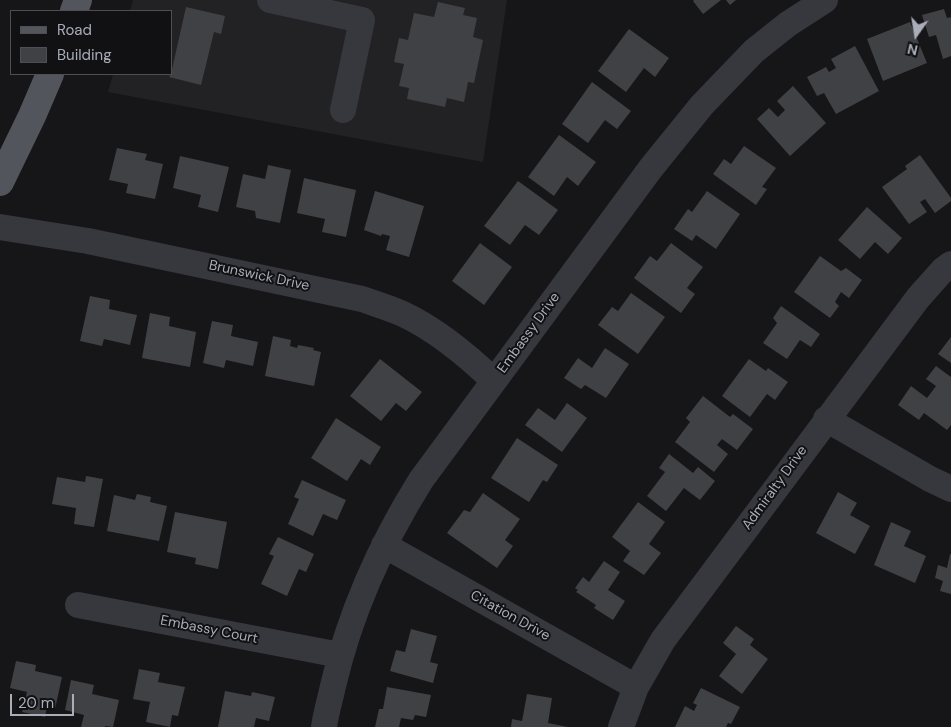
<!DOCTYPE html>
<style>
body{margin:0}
#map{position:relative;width:951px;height:727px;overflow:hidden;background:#161618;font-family:"DM Sans",sans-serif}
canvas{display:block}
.legend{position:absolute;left:10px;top:10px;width:162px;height:65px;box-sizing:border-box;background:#111113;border:1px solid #4d4f55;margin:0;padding:6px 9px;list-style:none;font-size:15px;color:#a8adb8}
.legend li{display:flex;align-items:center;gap:10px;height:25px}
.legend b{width:25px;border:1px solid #4d4f55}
.north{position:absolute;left:891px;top:10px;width:50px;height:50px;-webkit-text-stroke:4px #111113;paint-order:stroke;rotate:193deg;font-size:14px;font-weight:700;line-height:20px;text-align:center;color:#a8adb8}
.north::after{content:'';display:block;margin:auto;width:18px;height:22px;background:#a8adb8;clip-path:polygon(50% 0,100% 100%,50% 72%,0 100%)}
.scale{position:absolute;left:10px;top:694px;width:64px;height:22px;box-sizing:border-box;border:2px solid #a8adb8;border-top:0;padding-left:6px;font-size:15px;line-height:18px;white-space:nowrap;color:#a8adb8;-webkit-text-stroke:4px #111113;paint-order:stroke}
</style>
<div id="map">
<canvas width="951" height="727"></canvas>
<ul class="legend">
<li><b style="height:6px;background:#53555c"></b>Road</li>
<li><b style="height:14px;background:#404145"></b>Building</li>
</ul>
<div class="north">N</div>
<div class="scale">20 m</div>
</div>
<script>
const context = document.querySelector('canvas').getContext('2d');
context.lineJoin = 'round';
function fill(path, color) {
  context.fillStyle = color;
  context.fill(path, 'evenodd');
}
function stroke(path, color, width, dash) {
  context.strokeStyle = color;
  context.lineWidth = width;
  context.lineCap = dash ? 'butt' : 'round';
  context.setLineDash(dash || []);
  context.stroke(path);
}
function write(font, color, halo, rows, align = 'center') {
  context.font = font + ' "DM Sans",sans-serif';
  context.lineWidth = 4;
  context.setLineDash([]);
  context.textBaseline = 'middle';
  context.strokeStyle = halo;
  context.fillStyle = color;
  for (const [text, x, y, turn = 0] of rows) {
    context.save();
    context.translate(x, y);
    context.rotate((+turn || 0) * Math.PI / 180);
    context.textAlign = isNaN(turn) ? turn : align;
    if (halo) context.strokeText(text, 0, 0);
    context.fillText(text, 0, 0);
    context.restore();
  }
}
const built = new Path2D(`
 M133,0H507L483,162L108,92L113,74H171V11H130Z`);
const building = new Path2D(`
 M694,0H721L703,14L693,1Z
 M726,0H736L730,5Z
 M438,2L465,8L463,15L477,18L473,37L483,40L474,83L468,82L464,102L447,98L445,107L407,99L409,88L399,86L404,64L394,62L399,38L408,40L414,13L434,17Z
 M186,7L225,16L221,34L214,32L201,85L169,77L171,74Z
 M944,9L947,18L951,17V56L943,59L936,35L929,37L922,15Z
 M910,22L927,63L883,81L867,39Z
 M629,29L669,58L655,77L644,68L626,92L598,71Z
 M855,46L879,91L836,114L824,93L817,96L807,77L826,67L829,72L836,68L831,59Z
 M592,82L631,111L617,129L605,120L588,143L562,124Z
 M793,86L826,123L790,156L757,119L769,108L778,117L785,110L777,101Z
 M559,135L596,162L578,186L567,177L554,196L528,177Z
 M744,146L776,168L762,187L767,189L756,205L713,174L724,159L731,164Z
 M117,148L147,154L145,160L163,164L155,199L126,193L128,184L109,180Z
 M920,155L951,198V201L935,213L925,199L920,202L927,212L909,224L882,187L907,169L905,166Z
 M180,156L229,167L218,212L198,207L201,195L173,188Z
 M268,165L291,170L280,223L256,218L255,211L236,207L243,174L265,179Z
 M304,178L356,190L346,237L322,232L325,219L297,213Z
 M518,181L558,210L539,235L525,225L510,245L484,226Z
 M375,191L424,206L409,257L386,250L390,236L382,234L381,236L364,230Z
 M707,191L740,214L716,249L696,235L692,241L674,229L688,209L692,212Z
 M867,207L902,238L888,254L875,242L860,259L838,240Z
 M480,243L512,267L484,305L452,281Z
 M671,243L703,267L687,288L695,294L681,313L634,278L650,256L657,261Z
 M820,256L841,271L846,268L862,280L849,298L841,292L835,302L839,306L830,318L794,292Z
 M631,293L665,317L638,354L598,325L612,307L618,311Z
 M90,296L110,300L109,309L137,315L130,345L104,339L102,346L80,341Z
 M781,306L820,334L811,347L800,340L787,359L763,343L777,323L773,318Z
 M150,313L170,317L169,326L196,332L190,367L142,358Z
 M212,321L233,325L231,336L258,342L253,366L226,360L224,368L203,363Z
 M273,336L291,340L290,346L297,348L298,345L314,348L313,350L321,352L314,386L265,376Z
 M951,337V363L938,354Z
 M605,348L629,364L606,398L585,385L581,389L564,378L578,358L592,368Z
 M380,359L422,392L406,411L396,403L381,421L350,396Z
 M749,359L766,371L768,368L788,382L775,400L767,394L750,417L722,396Z
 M936,366L951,377V425L947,430L924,413L919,420L898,405L911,386L927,398L936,386L926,379Z
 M703,396L730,417L733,414L753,429L737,450L722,439L717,445L728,454L714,472L675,442L690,422L686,418Z
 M567,403L587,418L562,452L525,425L538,408L555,420Z
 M336,418L381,447L370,465L361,459L347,481L311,458Z
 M517,438L558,465L547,482L543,480L529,502L491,478Z
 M669,454L693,473L698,467L715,481L700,500L684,488L666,511L647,496L665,472L659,468Z
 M86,476L103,479L94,527L74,524L76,508L52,504L57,477L85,482Z
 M302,480L346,500L337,520L323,514L313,536L288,524L299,499L294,497Z
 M838,492L857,503L850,515L870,526L855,554L816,533Z
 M483,493L520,519L505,540L513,546L497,568L447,533L464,510L470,512Z
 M137,494L151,497L150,502L167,506L159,541L107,531L114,495L135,500Z
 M638,502L665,522L649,544L661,553L644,575L623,561L630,551L612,537Z
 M175,512L227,522L218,569L195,564L196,558L167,552Z
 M891,522L911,531L904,546L926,556L915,583L874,565Z
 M278,537L314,554L306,572L299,569L287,596L261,584L274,556L269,554Z
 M950,554H951V594L940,591L943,581L935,578L938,565L947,568Z
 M604,561L620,572L608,590L625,601L613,620L594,608L596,605L576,592L578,590L575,588L583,577L589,582Z
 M736,626L754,639L750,645L768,659L742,694L719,676L736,654L723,643Z
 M411,629L437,636L430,662L438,664L433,683L390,671L396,650L405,652Z
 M16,661L36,665L35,671L62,677L55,709L47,707L45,717L22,712L27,692L10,688Z
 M139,669L160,673L158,682L185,687L178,716L172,715L170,727L146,722L150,702L133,699Z
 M71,680L94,685L92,694L119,700L113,727L105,726V727H81L84,715L65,710Z
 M387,687L431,695L426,717L415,715L413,720L401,718L399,727H375L379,709H383Z
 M701,688L740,707L731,724L728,723L726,727H675L685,706L694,711L697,705L693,703Z
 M225,691L251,696L252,692L275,697L269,721L256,718L254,727H218Z
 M527,694L552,698L548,723L568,727H511L512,719L522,721Z`);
const minor = new Path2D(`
 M270,0L362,20L343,110
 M0,227L88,241L362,299C376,304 390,308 403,314C437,330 467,355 494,381
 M826,419L930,479L951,489
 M384,545L636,687
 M78,605L340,655
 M324,727C326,713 330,700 333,686C350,613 381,544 421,480L651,168L702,105L754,51L788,24L825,0
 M621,727L636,687L663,640L918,298L943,270L951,264`);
const major = new Path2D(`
 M74,11L78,0
 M0,182L32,116L50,74`);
const streetNames = [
 ["Brunswick Drive",259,276,12],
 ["Embassy Drive",529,333,-54],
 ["Admiralty Drive",775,488,-54],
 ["Citation Drive",510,616,29],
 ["Embassy Court",209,630,11]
];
fill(built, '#222225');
fill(building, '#404145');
stroke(minor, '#37383d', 26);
stroke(major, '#53555c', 28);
write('14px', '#a8adb8', '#111113', streetNames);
</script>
